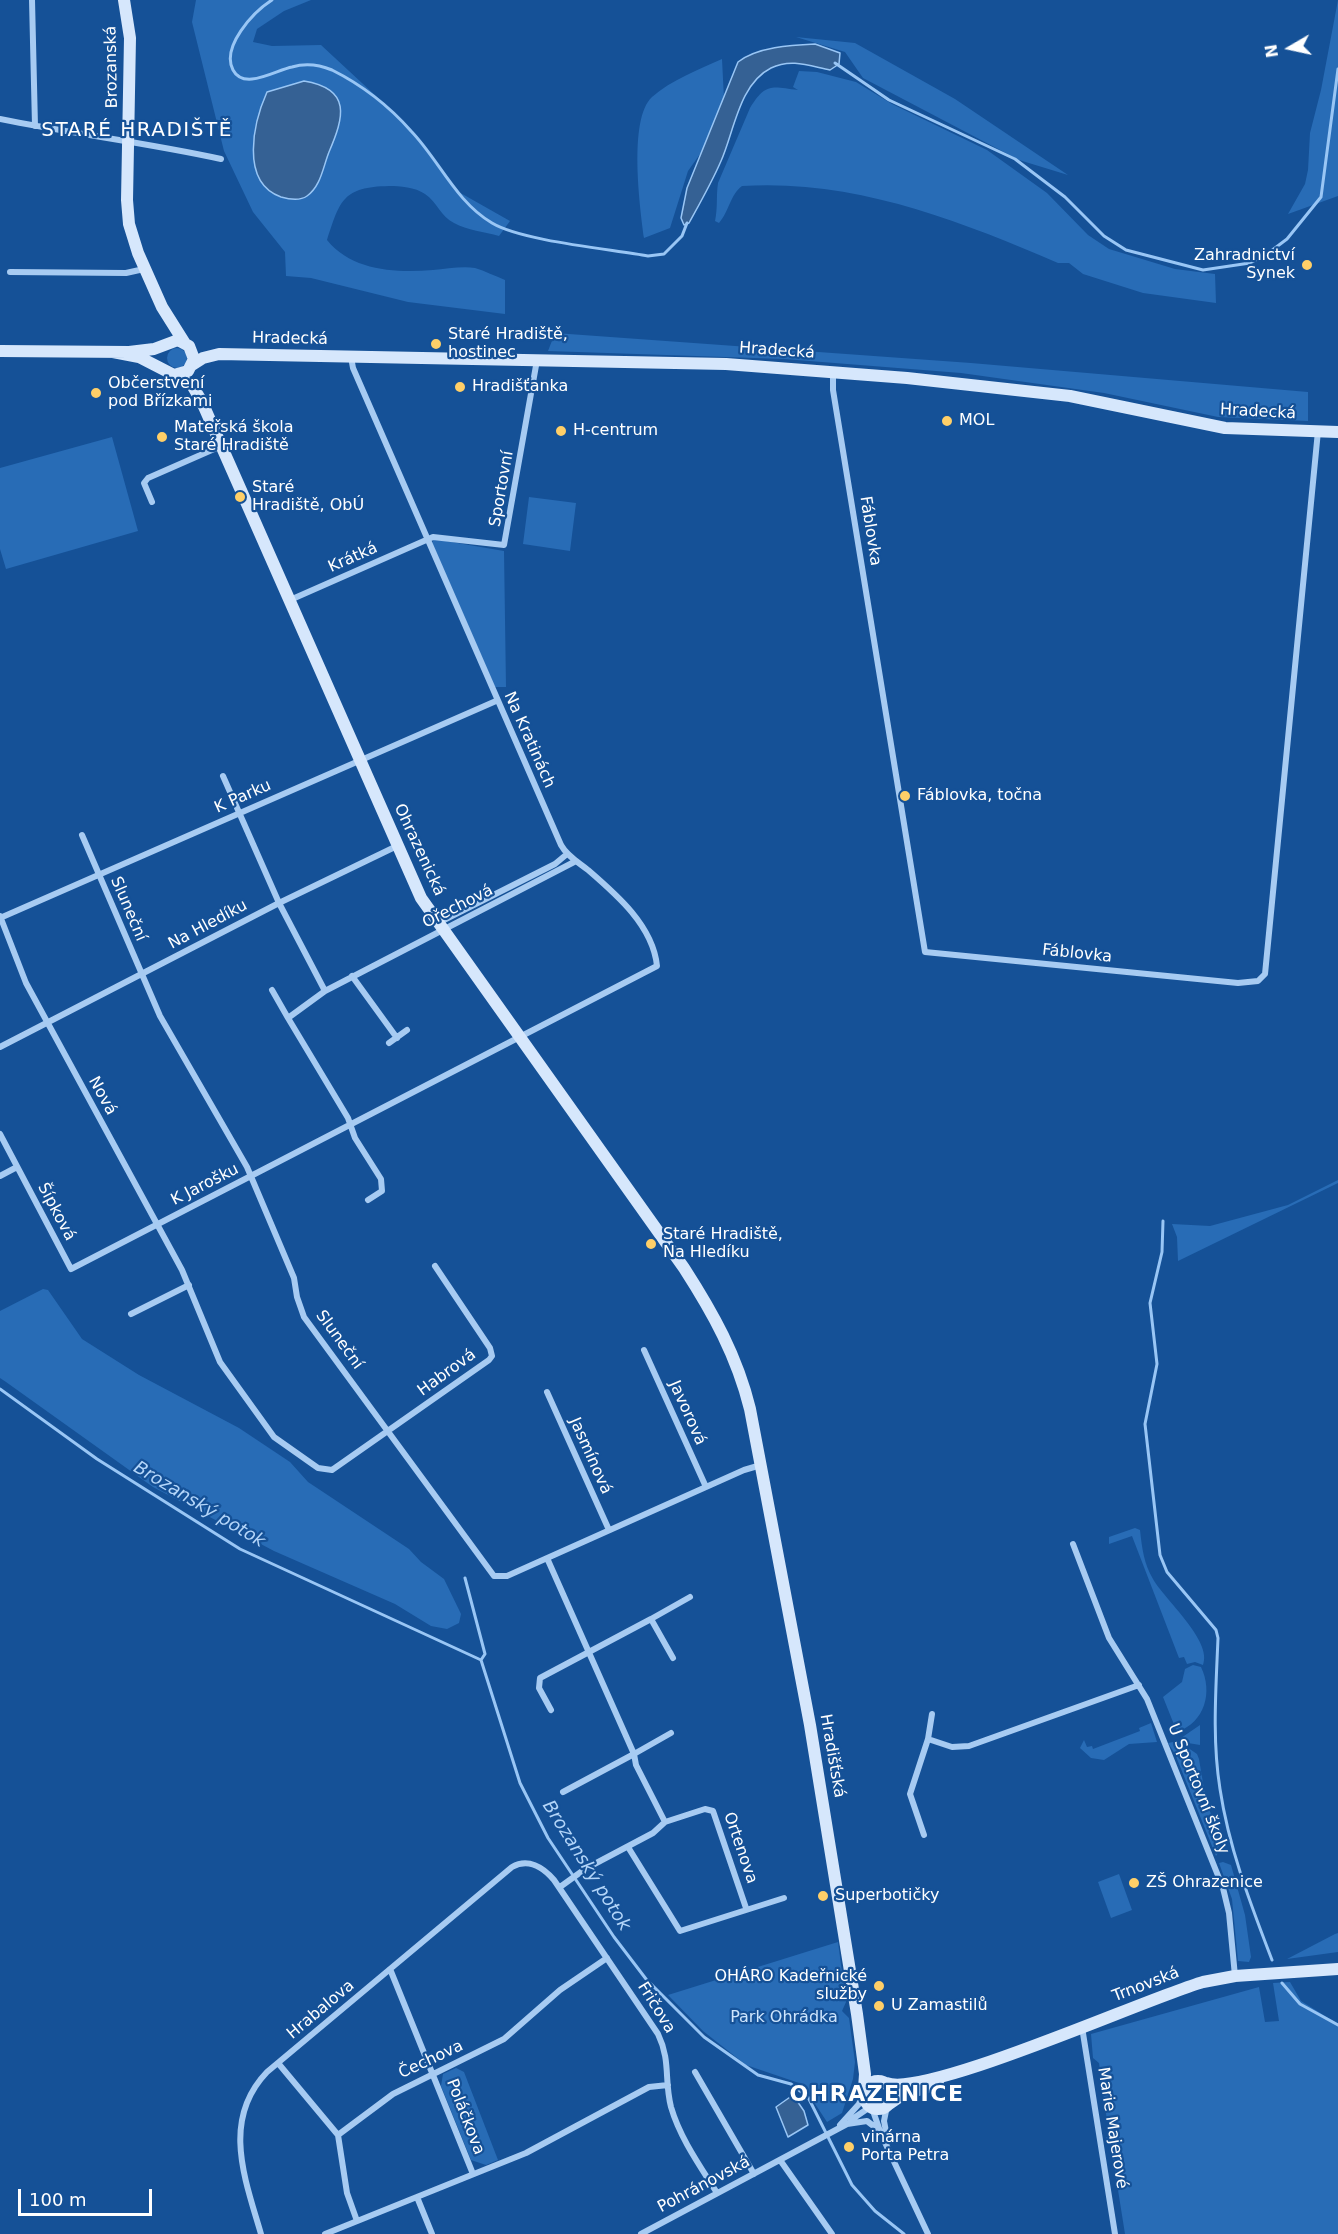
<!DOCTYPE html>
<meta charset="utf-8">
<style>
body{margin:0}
#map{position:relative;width:1338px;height:2234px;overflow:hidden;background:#155197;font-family:"DejaVu Sans",sans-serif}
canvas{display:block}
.north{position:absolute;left:1260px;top:18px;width:60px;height:60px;-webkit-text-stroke:4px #155197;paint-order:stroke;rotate:261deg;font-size:16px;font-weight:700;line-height:24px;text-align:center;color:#fff}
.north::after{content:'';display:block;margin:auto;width:21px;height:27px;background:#fff;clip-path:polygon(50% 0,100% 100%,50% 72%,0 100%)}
.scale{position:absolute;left:18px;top:2189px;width:134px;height:27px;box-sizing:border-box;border:3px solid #fff;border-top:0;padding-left:8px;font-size:18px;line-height:21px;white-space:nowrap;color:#fff;-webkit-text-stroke:4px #155197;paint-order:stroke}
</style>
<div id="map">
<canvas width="1338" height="2234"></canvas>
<div class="north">N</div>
<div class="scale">100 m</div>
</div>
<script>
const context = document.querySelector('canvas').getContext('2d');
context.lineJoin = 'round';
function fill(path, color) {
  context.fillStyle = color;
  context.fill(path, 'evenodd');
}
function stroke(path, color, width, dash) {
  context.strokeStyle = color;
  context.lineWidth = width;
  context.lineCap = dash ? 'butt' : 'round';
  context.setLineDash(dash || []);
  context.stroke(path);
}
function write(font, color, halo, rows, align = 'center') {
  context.font = font + ' "DejaVu Sans",sans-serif';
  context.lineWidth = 4.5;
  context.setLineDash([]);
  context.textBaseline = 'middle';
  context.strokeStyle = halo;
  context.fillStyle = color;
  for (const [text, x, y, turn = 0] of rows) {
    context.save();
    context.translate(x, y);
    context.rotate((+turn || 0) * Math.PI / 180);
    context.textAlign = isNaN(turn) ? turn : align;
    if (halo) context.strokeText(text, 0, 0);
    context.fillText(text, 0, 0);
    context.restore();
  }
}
const green = new Path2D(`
 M196,0H311L284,11L257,29L253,42L272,46L321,45L404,122L457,191L510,221L499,236C485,232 467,230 454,223C441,217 437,202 425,194C415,187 400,186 389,186C343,187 340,200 327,240C352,271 396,273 433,270C446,269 462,266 475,268C485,271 495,276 505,280V314L408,302L311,278L286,276L285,252L253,212L224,151L192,22Z
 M1338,0V196L1288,214L1305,184L1308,170L1310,133L1321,90Z
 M796,37L855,43L955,99L1068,175L1019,160L863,78L845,52Z
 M722,59L724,99L705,147L688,171L670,228L644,238C640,208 628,119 652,97C671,80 700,69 722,59Z
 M799,71L817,72L856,82L892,104L987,150L1047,193L1088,235L1109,249L1175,269L1215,274L1216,303L1143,293L1083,274L1069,263H1058C958,220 854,179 742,186C730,195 729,212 719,223L715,221C718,207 716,196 718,183L750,108C766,82 772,87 798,90L793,87Z
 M555,333L971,363L1308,392V421L1218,417L1104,393L961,373L784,359L548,351Z
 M167 358a10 10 0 1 1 20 0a10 10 0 1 1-20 0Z
 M112,437L138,531L6,569L0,549V468Z
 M529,497L576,503L570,551L523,544Z
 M434,539L504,551L506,687H495L432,543Z
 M1338,1180V1183L1178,1261L1177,1237L1172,1224L1210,1226L1288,1205Z
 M43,1289L48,1290L82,1339L139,1375L239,1428L290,1462L308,1482L409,1549L421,1562L444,1579L461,1614L459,1623L447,1629L431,1626L395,1604L274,1551L153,1487L6,1382L0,1378V1311Z
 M1135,1528L1140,1530C1142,1548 1144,1564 1153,1579C1164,1599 1213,1641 1203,1665L1195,1662L1187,1664L1184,1657L1179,1658L1132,1536L1109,1544V1537Z
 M1193,1665L1201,1667C1213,1692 1205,1722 1177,1732L1163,1697L1182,1682L1185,1669Z
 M1151,1723L1157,1742L1129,1744L1104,1760L1091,1758L1080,1748L1084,1740L1087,1747L1092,1746L1093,1749L1140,1731L1139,1728Z
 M1200,1725V1745L1188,1743L1181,1738Z
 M1178,1741L1197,1754L1199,1759L1206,1801L1223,1846L1216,1856L1175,1754L1168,1743Z
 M1223,1862L1231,1865L1245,1915L1251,1957L1249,1962L1238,1961L1232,1899L1219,1863Z
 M1119,1874L1132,1910L1111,1918L1098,1882Z
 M1338,1933V1952L1287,1959L1335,1934Z
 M838,1942L846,2002L842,2011L849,2018L855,2062L853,2079L842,2113L827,2122L802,2084L746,2065L703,2031L668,1995Z
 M1290,1982L1301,2001L1338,2024V2234H1125L1111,2146L1106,2138L1109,2135L1099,2063L1093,2058L1091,2034L1259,1987L1265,2022L1279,2021L1273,1983Z
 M456,2068L464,2072L498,2160L486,2165L471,2160L441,2086L443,2074Z`);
const water = new Path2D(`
 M815,44L840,53L839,64L830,70C810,66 791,58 771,68C739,84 734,132 721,161C712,182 700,203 689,223L684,225L681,218L687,188L738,62C757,47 791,45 815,44Z
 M304,81C352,89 344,117 329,152C323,167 321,186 307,196C300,201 288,199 281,197C239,182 254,121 267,92Z
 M793,2095L804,2111L808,2125L788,2137L776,2107Z`);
const stream = new Path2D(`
 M272,0C253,12 221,47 233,70C244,91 276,70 292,67C305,63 320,65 332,70C362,85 389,106 411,131C439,160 456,202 492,223C522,241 609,249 648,256L664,254L682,236L687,223
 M835,63L889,100L1015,159L1065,197L1104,236L1126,250L1203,270L1250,263L1267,254L1287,239L1321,197L1338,69
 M1163,1221L1162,1252L1150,1303L1157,1364L1145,1424L1160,1555L1167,1572L1216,1630L1218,1638C1216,1688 1212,1739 1220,1789C1229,1849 1251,1905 1272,1960
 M0,1389L97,1459L240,1549L481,1660L520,1783L548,1838L614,1937L646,1979L704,2037L758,2075L791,2084L808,2097L852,2185L875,2211L904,2234
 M465,1578L485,1654L481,1660
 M1282,1983L1300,2004L1338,2025`);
const street = new Path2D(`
 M32,0L35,126
 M0,119C74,134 148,143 221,159
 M10,272L126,273L144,269
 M833,373V390L925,952L1238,983L1258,981L1265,974L1318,431
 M152,502L144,483L148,478L221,446
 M290,600L433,537L504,545L537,360
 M223,776L279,903L325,991L288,1018L348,1118L355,1138L381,1179L382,1191L368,1200
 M82,835L160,1016L247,1167L294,1278L297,1297L304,1317L494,1576H507L744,1470L761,1465
 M0,916L26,983L182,1270L220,1362L274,1437L318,1468L332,1470L489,1360L492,1356L490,1348L435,1266
 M0,918L496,701
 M438,923L555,864L567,854
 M352,976L397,1038
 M272,990L288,1018
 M325,991L576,861
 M389,1043L407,1030
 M0,1047L279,903L397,846
 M0,1134L71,1269L657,966C653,926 617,895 588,870C578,862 567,856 561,845L353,368L351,357
 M0,1176L17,1167
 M131,1314L189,1285
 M644,1350L706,1487
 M547,1392L609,1530
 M1073,1544L1109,1638L1147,1699L1223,1888L1229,1913L1235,1976
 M547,1558L634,1754L563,1792
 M673,1658L651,1619L690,1597
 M551,1710L539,1688L540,1678L651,1619
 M932,1714L928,1739L952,1747L969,1746L1139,1685
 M671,1733L634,1754L636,1765L665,1822L705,1809L713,1811L746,1908
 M924,1835L910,1794L928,1739
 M628,1847L680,1931L784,1898
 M560,1887L585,1869L653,1833L665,1822
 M390,1969L473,2174
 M1082,2027L1115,2234
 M278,2063L338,2135
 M695,2072L754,2174
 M887,2106L884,2121L888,2142
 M872,2108L881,2134L928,2234
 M851,2120L870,2107
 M840,2125L859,2104L864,2092
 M780,2160L832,2234
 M417,2197L432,2234
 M357,2221L347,2193L338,2135L393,2094L504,2039L560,1990L607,1958
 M261,2234C245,2179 221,2120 267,2072L512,1867C528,1858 543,1867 554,1880L658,2034C671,2061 664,2080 671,2107C680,2138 700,2166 717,2193
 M325,2234L526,2153L649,2087L668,2085
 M641,2234L847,2124L867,2121L880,2131`);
const secondary = new Path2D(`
 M124,0L130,38L127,200L129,224L138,253L162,307L184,342
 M0,351L129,352L154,349L178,340L189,346L194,359L188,371L174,375L139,357L113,352
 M192,365L203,358L219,354L726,364L907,378L1070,396L1225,428L1338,432
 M170,374L192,385L202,402L421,898L684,1268C713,1313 737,1356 750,1409L810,1725L857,2014L865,2074L864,2089
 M864 2095a14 14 0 1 1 28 0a14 14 0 1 1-28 0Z
 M886,2083C927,2098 1147,1998 1203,1982L1235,1976L1338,1969
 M889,2104L902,2095L938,2084`);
const markers = [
 [1307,265,6,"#ffcf68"],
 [436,344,6,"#ffcf68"],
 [460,387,6,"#ffcf68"],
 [96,393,6,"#ffcf68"],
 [947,421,6,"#ffcf68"],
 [561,431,6,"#ffcf68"],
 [162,437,6,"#ffcf68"],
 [240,497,6,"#ffcf68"],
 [905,796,6,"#ffcf68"],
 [651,1244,6,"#ffcf68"],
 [1134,1883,6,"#ffcf68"],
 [823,1896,6,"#ffcf68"],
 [879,1986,6,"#ffcf68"],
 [879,2006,6,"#ffcf68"],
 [849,2147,6,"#ffcf68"]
];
const streetNames = [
 ["Brozanská",112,67,-91],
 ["Hradecká",290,339,1],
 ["Hradecká",777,351,4],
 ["Hradecká",1258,412,3],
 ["Sportovní",502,489,-80],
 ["Fáblovka",870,531,81],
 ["Krátká",353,558,-24],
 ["Na Kratinách",529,740,66],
 ["K Parku",243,797,-24],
 ["Ohrazenická",419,850,65],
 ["Ořechová",458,907,-27],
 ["Sluneční",128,909,67],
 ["Na Hledíku",208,925,-28],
 ["Fáblovka",1077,954,6],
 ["Nová",102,1096,61],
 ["K Jarošku",205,1185,-27],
 ["Šípková",56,1212,62],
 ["Sluneční",339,1340,54],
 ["Habrová",447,1373,-36],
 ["Javorová",687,1413,66],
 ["Jasmínová",590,1456,66],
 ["Hradišťská",832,1756,80],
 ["U Sportovní školy",1198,1789,68],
 ["Ortenova",740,1848,71],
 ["Trnovská",1146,1985,-21],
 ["Fričova",656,2008,58],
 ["Hrabalova",321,2010,-40],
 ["Čechova",431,2060,-25],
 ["Poláčkova",465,2117,69],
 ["Marie Majerové",1112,2128,81],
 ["Pohránovská",704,2185,-28]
];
const poiNames = [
 ["Zahradnictví",1295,256,"right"],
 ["Synek",1295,274,"right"],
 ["Staré Hradiště,",448,335],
 ["hostinec",448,353],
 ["Občerstvení",108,384],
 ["pod Břízkami",108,402],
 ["Hradišťanka",472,387],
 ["MOL",959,421],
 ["Mateřská škola",174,428],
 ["Staré Hradiště",174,446],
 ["H-centrum",573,431],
 ["Staré",252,488],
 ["Hradiště, ObÚ",252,506],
 ["Fáblovka, točna",917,796],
 ["Staré Hradiště,",663,1235],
 ["Na Hledíku",663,1253],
 ["ZŠ Ohrazenice",1146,1883],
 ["Superbotičky",835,1896],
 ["OHÁRO Kadeřnické",867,1977,"right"],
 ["služby",867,1995,"right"],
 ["U Zamastilů",891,2006],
 ["vinárna",861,2138],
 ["Porta Petra",861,2156]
];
const parkNames = [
 ["Park Ohrádka",784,2018]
];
const waterNames = [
 ["Brozanský potok",199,1505,31],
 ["Brozanský potok",586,1866,58]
];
const quarterNames = [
 ["STARÉ HRADIŠTĚ",137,131]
];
const districtNames = [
 ["OHRAZENICE",877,2095]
];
fill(green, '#286cb6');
fill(water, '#356194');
stroke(water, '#99c6f5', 1.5);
stroke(stream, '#99c6f5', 3);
stroke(street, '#a7cbf2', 6);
stroke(secondary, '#d6e7fc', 12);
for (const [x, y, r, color] of markers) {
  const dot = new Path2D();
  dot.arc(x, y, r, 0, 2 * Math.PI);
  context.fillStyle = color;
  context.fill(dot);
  stroke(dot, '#155197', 2);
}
write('16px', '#fff', '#155197', streetNames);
write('16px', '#fff', '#155197', poiNames, 'left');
write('16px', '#cee5fd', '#155197', parkNames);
write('italic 18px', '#b3d5f9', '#155197', waterNames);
context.letterSpacing = '1.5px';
write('20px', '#fff', '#155197', quarterNames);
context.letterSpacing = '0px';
context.letterSpacing = '1.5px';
write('bold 22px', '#fff', '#155197', districtNames);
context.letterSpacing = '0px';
</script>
